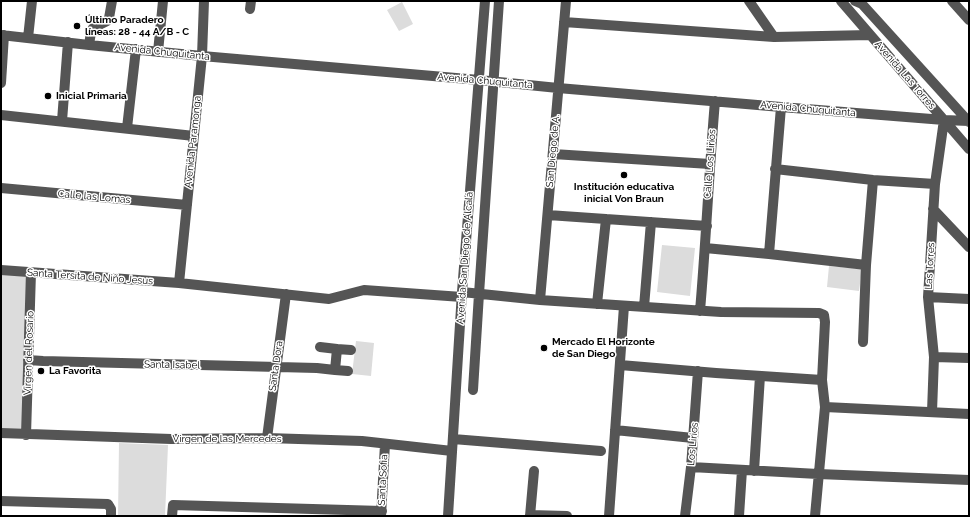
<!DOCTYPE html>
<meta charset="utf-8">
<style>
body{margin:0}
#map{position:relative;width:970px;height:517px;overflow:hidden;background:#fff;font-family:Raleway,sans-serif}
canvas{display:block}
.frame{position:absolute;inset:0;border:2px solid #000;pointer-events:none}
</style>
<div id="map">
<canvas width="970" height="517"></canvas>
<div class="frame"></div>
</div>
<script>
const context = document.querySelector('canvas').getContext('2d');
context.lineJoin = 'round';
function fill(path, color) {
  context.fillStyle = color;
  context.fill(path, 'evenodd');
}
function stroke(path, color, width, dash) {
  context.strokeStyle = color;
  context.lineWidth = width;
  context.lineCap = dash ? 'butt' : 'round';
  context.setLineDash(dash || []);
  context.stroke(path);
}
function write(font, color, halo, rows, align = 'center') {
  context.font = font + ' Raleway,sans-serif';
  context.lineWidth = 3;
  context.setLineDash([]);
  context.textBaseline = 'middle';
  context.strokeStyle = halo;
  context.fillStyle = color;
  for (const [text, x, y, turn = 0] of rows) {
    context.save();
    context.translate(x, y);
    context.rotate((+turn || 0) * Math.PI / 180);
    context.textAlign = isNaN(turn) ? turn : align;
    if (halo) context.strokeText(text, 0, 0);
    context.fillText(text, 0, 0);
    context.restore();
  }
}
const green = new Path2D(`
 M402,2L413,24L399,31L387,10Z
 M662,245L695,248L690,296L657,292Z
 M829,266L862,269L859,291L827,287Z
 M1,273L27,276L22,431L1,430Z
 M356,341L374,343L371,376L352,374Z
 M119,443L168,445L165,516H118Z`);
const minor = new Path2D(`
 M749,1L774,37
 M841,1L969,149
 M855,1L862,4L969,122
 M952,1L969,20
 M250,9L251,1
 M564,22L774,37L870,35
 M1,35L89,45L202,56L479,80L558,88L781,107L944,120L969,121
 M28,38L32,1
 M89,45L91,32L93,28L107,21L109,18L112,1
 M158,52L163,1
 M1,83L4,35
 M1,115L194,136
 M62,121L68,42
 M127,128L136,49
 M553,154L710,164
 M775,169L873,180L935,184
 M1,188L187,205
 M933,209L969,247
 M548,215L707,226
 M705,248L769,254L866,265
 M769,254L781,107
 M1,270L179,283L329,299L364,290L462,297
 M179,283L202,56L204,1
 M462,292L540,300L721,312L819,313L824,315L825,322L822,380L825,407L815,516
 M928,297L969,299
 M540,300L566,1
 M597,304L606,219
 M644,307L651,222
 M700,311C706,241 709,171 715,101
 M863,342L866,265L873,180
 M337,349L351,350
 M934,357L969,358
 M28,360L43,361L317,368L335,370L337,349L320,347
 M620,365L716,373L822,380
 M335,370L348,371
 M473,390L479,294L499,1
 M825,407L969,414
 M932,412L934,357L928,297L935,184L944,120
 M615,430L693,438
 M1,433L171,439L267,438L362,441L452,451
 M26,435L31,272
 M267,438L286,294
 M453,439L601,451
 M691,467L818,474L969,480
 M754,471L760,376
 M1,501L108,504L111,509V516
 M530,515L567,516
 M172,516L173,505L382,511
 M381,516L385,444
 M448,516L462,292L485,1
 M530,516L534,471
 M609,516L624,306
 M685,516L691,467L698,371
 M739,516L742,470`);
const markers = [
 [77,26,4,"#000"],
 [48,96,4,"#000"],
 [624,175,4,"#000"],
 [544,348,4,"#000"],
 [41,371,4,"#000"]
];
const poiNames = [
 ["Último Paradero",85,20],
 ["líneas: 28 - 44 A/B - C",85,32],
 ["Inicial Primaria",56,96],
 ["Institución educativa",624,187,"center"],
 ["inicial Von Braun",624,199,"center"],
 ["Mercado El Horizonte",552,342],
 ["de San Diego",552,354],
 ["La Favorita",49,371]
];
const streetNames = [
 ["Avenida Chuquitanta",162,52,6],
 ["Avenida Las Torres",905,75,49],
 ["Avenida Chuquitanta",485,81,5],
 ["Avenida Chuquitanta",808,109,5],
 ["Avenida Paramonga",193,142,-84],
 ["San Diego de A.",553,151,-85],
 ["Calle Los Lirios",710,164,-86],
 ["Calle las Lomas",94,197,5],
 ["Avenida San Diego de Alcalá",465,258,-86],
 ["Las Torres",930,266,-87],
 ["Santa Tersita de Niño Jesus",90,277,4],
 ["Virgen del Rosario",29,353,-88],
 ["Santa Isabel",172,365,1],
 ["Santa Dora",276,366,-82],
 ["Virgen de las Mercedes",227,439],
 ["Los Lirios",693,444,-85],
 ["Santa Sofia",383,480,-87]
];
fill(green, '#dcdcdc');
stroke(minor, '#555', 10);
for (const [x, y, r, color] of markers) {
  const dot = new Path2D();
  dot.arc(x, y, r, 0, 2 * Math.PI);
  context.fillStyle = color;
  context.fill(dot);
  stroke(dot, '#fff', 1.5);
}
write('bold 10px', '#000', '#fff', poiNames, 'left');
write('10px', '#000', '#fff', streetNames);
</script>
